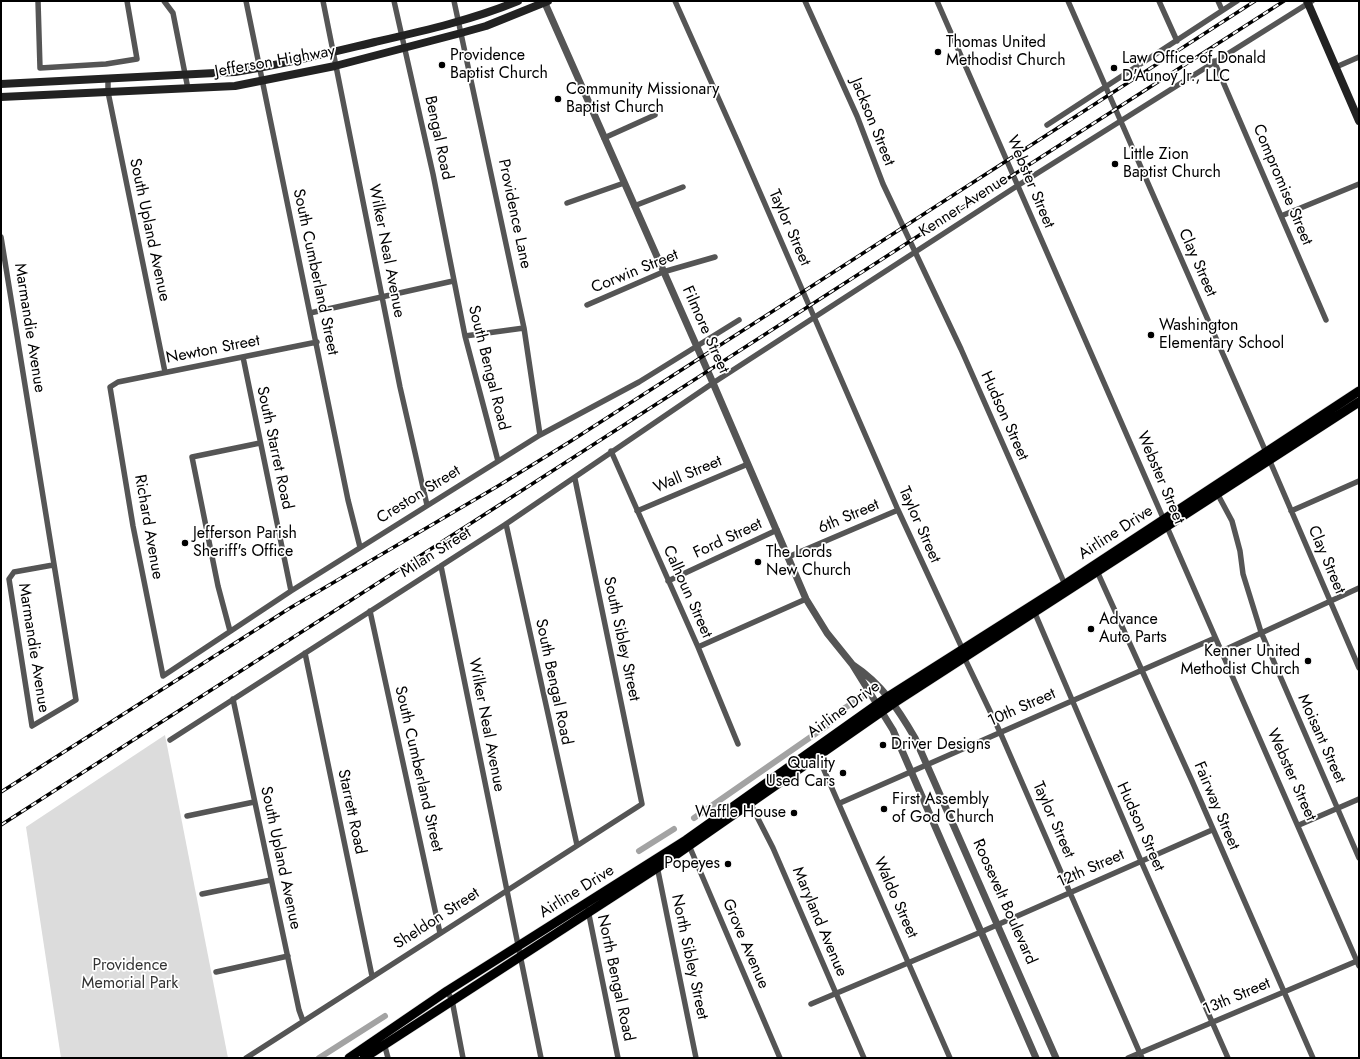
<!DOCTYPE html>
<style>
body{margin:0}
#map{position:relative;width:1360px;height:1059px;overflow:hidden;background:#fff;font-family:Jost,sans-serif}
canvas{display:block}
.frame{position:absolute;inset:0;border:2px solid #000;pointer-events:none}
</style>
<div id="map">
<canvas width="1360" height="1059"></canvas>
<div class="frame"></div>
</div>
<script>
const context = document.querySelector('canvas').getContext('2d');
context.lineJoin = 'round';
function fill(path, color) {
  context.fillStyle = color;
  context.fill(path, 'evenodd');
}
function stroke(path, color, width, dash) {
  context.strokeStyle = color;
  context.lineWidth = width;
  context.lineCap = dash ? 'butt' : 'round';
  context.setLineDash(dash || []);
  context.stroke(path);
}
function write(font, color, halo, rows, align = 'center') {
  context.font = font + ' Jost,sans-serif';
  context.lineWidth = 3.5;
  context.setLineDash([]);
  context.textBaseline = 'middle';
  context.strokeStyle = halo;
  context.fillStyle = color;
  for (const [text, x, y, turn = 0] of rows) {
    context.save();
    context.translate(x, y);
    context.rotate((+turn || 0) * Math.PI / 180);
    context.textAlign = isNaN(turn) ? turn : align;
    if (halo) context.strokeText(text, 0, 0);
    context.fillText(text, 0, 0);
    context.restore();
  }
}
const green = new Path2D(`
 M165,735L228,1058H61L26,827Z`);
const canal = new Path2D(`
 M694,818L828,725L843,709L861,698
 M639,851L674,829
 M319,1058L385,1016`);
const minor = new Path2D(`
 M38,1L40,68L106,64L137,59L127,1
 M164,1L173,13L188,89
 M246,1L348,500L360,547
 M323,1L400,387L427,505
 M394,1L433,174L465,336L498,461
 M454,1L524,328L540,435
 M675,1L738,142L898,510L962,648L964,657L1000,732L1142,1058
 M805,1L857,116L883,184L961,349L1066,587
 M937,1L1359,966
 M1068,1L1269,459L1359,668
 M1159,1L1177,41
 M1218,1L1222,10
 M1214,61L1326,320
 M1336,67L1359,57
 M108,79V92L165,372
 M1047,125L1237,1
 M604,138L655,115
 M567,203L624,183
 M634,206L683,187
 M1281,216L1359,184
 M1,237L76,700L32,726L9,579L14,572L53,565
 M587,305L663,272L715,257
 M310,313L453,281
 M465,336L524,328
 M317,342L118,382L110,387L133,526L163,676L291,591L540,435L639,382L739,320
 M243,357L291,591
 M611,451L698,647L738,744
 M1217,493L1232,521L1240,551L1243,574L1261,632L1359,858
 M637,511L748,464
 M1291,511L1359,481
 M506,524L577,845
 M788,557L898,510
 M441,566L541,1058
 M1096,569L1192,781L1313,1058
 M668,581L777,530
 M370,611L440,933
 M1034,611L1141,861L1228,1058
 M230,631L218,586L192,457L260,443
 M698,647L806,599
 M1222,651L1359,588
 M305,653L372,976
 M233,699L299,1010L303,1021
 M170,740L506,524L713,383L1017,186L1312,1
 M817,754L950,1058
 M749,801L773,848L864,1058
 M840,803L1215,638
 M187,816L254,802
 M1299,825L1359,799
 M688,843L780,1058
 M657,866L696,1058
 M202,894L271,880
 M588,910L618,1058
 M216,972L288,956
 M447,991L452,1000L463,1058
 M811,1004L981,932L1212,830
 M384,1043L388,1058
 M246,1058L642,804L575,479
 M1128,1058L1357,961`);
const tertiary = new Path2D(`
 M544,1L713,383L806,599L827,633L852,664L893,730L1036,1058
 M853,665C882,684 898,709 915,738L1056,1058`);
const secondary = new Path2D(`
 M1307,1L1359,121
 M1,84L235,72C282,65 328,53 375,42C423,31 472,20 518,1
 M1,97L235,86L335,66L461,33L486,26L548,1`);
const trunk = new Path2D(`
 M349,1058L447,991L686,840L889,696L1064,585L1359,391
 M364,1058L657,868L894,703L1359,402`);
const rail = new Path2D(`
 M1,792L290,608L498,486L571,441L1255,1
 M1,825L1284,1`);
const markers = [
 [938,52,4,"#000"],
 [442,65,4,"#000"],
 [1114,68,4,"#000"],
 [558,99,4,"#000"],
 [1115,164,4,"#000"],
 [1151,335,4,"#000"],
 [185,543,4,"#000"],
 [758,562,4,"#000"],
 [1091,629,4,"#000"],
 [1308,661,4,"#000"],
 [883,745,4,"#000"],
 [843,773,4,"#000"],
 [884,809,4,"#000"],
 [794,813,4,"#000"],
 [728,864,4,"#000"]
];
const poiNames = [
 ["Thomas United",946,43],
 ["Methodist Church",946,61],
 ["Providence",450,56],
 ["Baptist Church",450,74],
 ["Law Office of Donald",1122,59],
 ["D'Aunoy Jr., LLC",1122,77],
 ["Community Missionary",566,90],
 ["Baptist Church",566,108],
 ["Little Zion",1123,155],
 ["Baptist Church",1123,173],
 ["Washington",1159,326],
 ["Elementary School",1159,344],
 ["Jefferson Parish",193,534],
 ["Sheriff's Office",193,552],
 ["The Lords",766,553],
 ["New Church",766,571],
 ["Advance",1099,620],
 ["Auto Parts",1099,638],
 ["Kenner United",1300,652,"right"],
 ["Methodist Church",1300,670,"right"],
 ["Driver Designs",891,745],
 ["Quality",835,764,"right"],
 ["Used Cars",835,782,"right"],
 ["First Assembly",892,800],
 ["of God Church",892,818],
 ["Waffle House",786,813,"right"],
 ["Popeyes",720,864,"right"]
];
const streetNames = [
 ["Jefferson Highway",275,62,-10],
 ["Jackson Street",872,122,68],
 ["Bengal Road",438,138,78],
 ["Webster Street",1030,182,67],
 ["Compromise Street",1282,185,67],
 ["Kenner Avenue",964,206,-33],
 ["Providence Lane",514,214,78],
 ["Taylor Street",789,228,66],
 ["South Upland Avenue",149,230,78],
 ["Wilker Neal Avenue",386,251,79],
 ["Clay Street",1197,263,66],
 ["South Cumberland Street",315,272,78],
 ["Corwin Street",635,272,-22],
 ["Marmandie Avenue",29,328,81],
 ["Filmore Street",705,330,66],
 ["Newton Street",213,350,-11],
 ["South Bengal Road",488,368,76],
 ["Hudson Street",1004,416,66],
 ["South Starret Road",274,448,78],
 ["Wall Street",688,475,-23],
 ["Webster Street",1160,478,67],
 ["Creston Street",419,495,-32],
 ["6th Street",849,517,-23],
 ["Taylor Street",919,525,66],
 ["Richard Avenue",148,527,80],
 ["Airline Drive",1116,533,-33],
 ["Ford Street",728,539,-25],
 ["Milan Street",436,553,-32],
 ["Clay Street",1326,560,67],
 ["Calhoun Street",687,592,66],
 ["South Sibley Street",621,639,78],
 ["Marmandie Avenue",33,648,81],
 ["South Bengal Road",553,682,78],
 ["10th Street",1022,708,-24],
 ["Airline Drive",844,710,-36],
 ["Wilker Neal Avenue",486,725,79],
 ["Moisant Street",1321,739,66],
 ["South Cumberland Street",418,769,77],
 ["Webster Street",1291,775,66],
 ["Fairway Street",1216,806,67],
 ["Starrett Road",351,812,78],
 ["Taylor Street",1053,820,66],
 ["Hudson Street",1140,827,66],
 ["South Upland Avenue",280,858,78],
 ["12th Street",1091,869,-24],
 ["Airline Drive",577,892,-32],
 ["Waldo Street",895,898,66],
 ["Roosevelt Boulevard",1004,902,66],
 ["Sheldon Street",437,919,-33],
 ["Maryland Avenue",819,922,67],
 ["Grove Avenue",745,944,67],
 ["North Sibley Street",689,957,78],
 ["North Bengal Road",615,978,78],
 ["13th Street",1237,997,-23]
];
const parkNames = [
 ["Providence",130,966],
 ["Memorial Park",130,984]
];
fill(green, '#dcdcdc');
stroke(canal, '#a3a3a3', 6);
stroke(trunk, '#dbdbdb', 10);
stroke(minor, '#555', 5.5);
stroke(tertiary, '#555', 7);
stroke(secondary, '#222', 8);
stroke(trunk, '#000', 9);
stroke(rail, '#000', 3.5);
stroke(rail, '#fff', 2, [6]);
for (const [x, y, r, color] of markers) {
  const dot = new Path2D();
  dot.arc(x, y, r, 0, 2 * Math.PI);
  context.fillStyle = color;
  context.fill(dot);
  stroke(dot, '#fff', 1.5);
}
write('16px', '#000', '#fff', poiNames, 'left');
write('16px', '#000', '#fff', streetNames);
write('16px', '#333', '#fff', parkNames);
</script>
